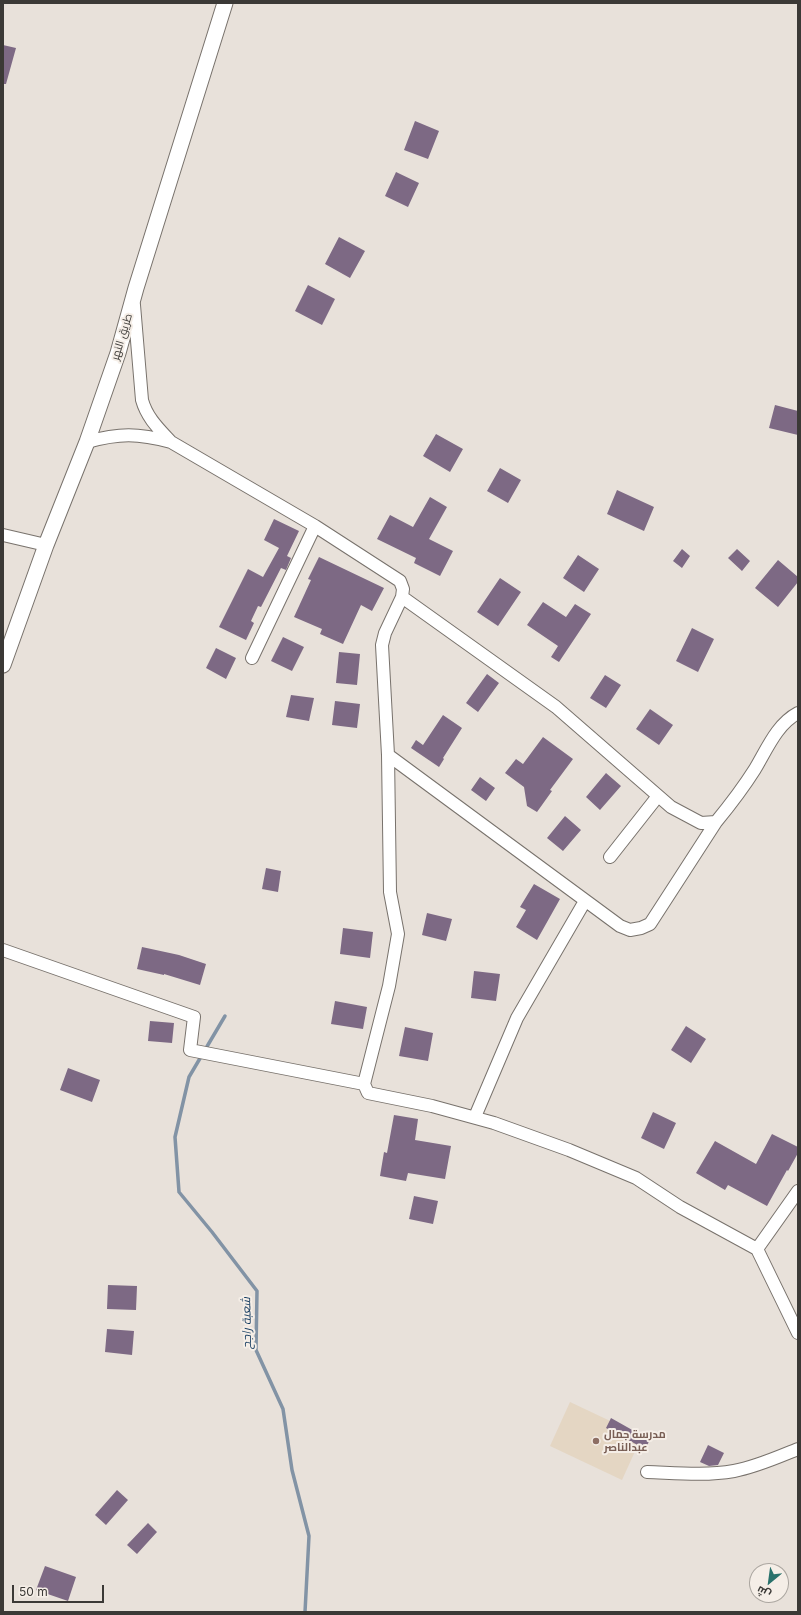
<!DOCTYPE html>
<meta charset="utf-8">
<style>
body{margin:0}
#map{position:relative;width:801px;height:1615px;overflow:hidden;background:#e8e1da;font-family:Inter,Cairo,sans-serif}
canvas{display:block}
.frame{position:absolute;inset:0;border:4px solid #3b3936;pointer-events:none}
.north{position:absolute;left:749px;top:1563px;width:40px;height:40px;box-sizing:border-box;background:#f5eee7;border:1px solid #aba6a0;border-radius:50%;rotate:209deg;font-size:11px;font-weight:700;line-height:16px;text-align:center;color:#3b3936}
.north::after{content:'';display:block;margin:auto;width:14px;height:18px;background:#2a726c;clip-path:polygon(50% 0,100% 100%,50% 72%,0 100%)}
.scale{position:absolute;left:12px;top:1585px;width:92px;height:18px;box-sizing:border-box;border:2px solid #3b3936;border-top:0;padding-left:5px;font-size:12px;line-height:14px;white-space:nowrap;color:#3b3936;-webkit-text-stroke:3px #f5eee7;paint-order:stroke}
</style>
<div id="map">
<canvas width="801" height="1615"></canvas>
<div class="frame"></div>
<div class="north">ش</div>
<div class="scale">50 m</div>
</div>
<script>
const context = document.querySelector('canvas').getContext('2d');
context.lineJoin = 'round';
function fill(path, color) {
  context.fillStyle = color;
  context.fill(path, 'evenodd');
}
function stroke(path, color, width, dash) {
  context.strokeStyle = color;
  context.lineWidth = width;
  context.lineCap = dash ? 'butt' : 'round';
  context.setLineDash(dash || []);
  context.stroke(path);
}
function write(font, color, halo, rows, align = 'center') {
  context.font = font + ' Inter,Cairo,sans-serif';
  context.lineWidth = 4;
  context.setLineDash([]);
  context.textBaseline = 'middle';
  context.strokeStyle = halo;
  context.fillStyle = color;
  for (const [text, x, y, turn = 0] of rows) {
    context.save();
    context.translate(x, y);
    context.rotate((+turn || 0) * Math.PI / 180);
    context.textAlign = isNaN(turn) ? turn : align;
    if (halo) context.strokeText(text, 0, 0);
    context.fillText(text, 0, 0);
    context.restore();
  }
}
const education = new Path2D(`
 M570,1402L642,1436L622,1480L550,1446Z`);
const stream = new Path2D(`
 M225,1016L189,1077L175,1137L179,1192L212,1232L257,1291L256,1350L283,1409L292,1470L309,1536L305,1612`);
const building = new Path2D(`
 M3,45L16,48L6,84H3Z
 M415,121L439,131L428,159L404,150Z
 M396,172L419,183L408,207L385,196Z
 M339,237L365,251L350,278L325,264Z
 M308,285L335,299L322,325L295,311Z
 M775,405L798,411V435L769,428Z
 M436,434L463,449L450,472L423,456Z
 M500,468L521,480L508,503L487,491Z
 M617,490L654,507L644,531L607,514Z
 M430,497L447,507L429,539L453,551L440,576L414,563L416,558L377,539L390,515L413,527Z
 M274,519L299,531L287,556L291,558L286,570L281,568L261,607L258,606L251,621L254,623L246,640L219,627L248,569L263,577L279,548L264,540Z
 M682,549L690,556L682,568L673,561Z
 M737,549L750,561L742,571L728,558Z
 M578,555L599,569L584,592L563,578Z
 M319,557L384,588L372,611L361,605L343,644L320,634L322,629L294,617L311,580L308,579Z
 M778,560L798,577V582L778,607L755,588Z
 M500,578L521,592L498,626L477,612Z
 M543,602L566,617L575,604L591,614L559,662L551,657L558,646L527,625Z
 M692,628L714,639L698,672L676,661Z
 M283,637L304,647L292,671L271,661Z
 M216,648L236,658L226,679L206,668Z
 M339,652L360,654L357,685L336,683Z
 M487,674L499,683L478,712L466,703Z
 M605,675L621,685L606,708L590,698Z
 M291,695L314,698L309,721L286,717Z
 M335,701L360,704L357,728L332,725Z
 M650,709L673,725L659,745L636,729Z
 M443,715L462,728L443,758L444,759L439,767L411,748L416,740L423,745Z
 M543,737L573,759L550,790L552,791L537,812L527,806L524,787L505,773L516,759L523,764Z
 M606,773L621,786L600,810L586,797Z
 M480,777L495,788L486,801L471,790Z
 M565,816L581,830L563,851L547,838Z
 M266,868L281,871L278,892L262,889Z
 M534,884L560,899L537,940L516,927L526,910L520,907Z
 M427,913L452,919L446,941L422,935Z
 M343,928L373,932L370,958L340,954Z
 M142,947L179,955L206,964L200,985L164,974V975L137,969Z
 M474,971L500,974L496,1001L471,998Z
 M335,1001L367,1007L363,1029L331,1024Z
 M150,1021L174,1023L172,1043L148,1041Z
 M686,1026L706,1039L691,1063L671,1050Z
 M405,1027L433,1033L428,1061L399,1056Z
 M68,1068L100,1080L92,1102L60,1090Z
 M653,1112L676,1123L664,1149L641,1138Z
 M394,1115L418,1119L415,1140L451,1146L445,1179L408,1173L406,1181L380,1176L384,1152L387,1153Z
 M772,1134L798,1147V1153L788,1171L787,1170L767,1206L728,1185L725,1190L696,1173L715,1141L756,1164Z
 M414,1196L438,1201L433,1224L409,1219Z
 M108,1285L137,1286L136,1310L107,1309Z
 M107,1329L134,1331L132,1355L105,1352Z
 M611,1418L650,1440L645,1449L606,1428Z
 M708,1445L724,1453L718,1465L709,1466L700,1462Z
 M117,1490L128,1500L106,1525L95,1515Z
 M148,1523L157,1532L137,1554L127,1545Z
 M45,1566L76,1577L68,1601L36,1590Z`);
const minor = new Path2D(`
 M134,305L142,400C147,418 159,429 171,442
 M87,442C119,433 138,433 171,442L315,526L400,581L403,589L402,597L556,707L671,807L701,823L716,822C730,805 743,788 755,769C767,749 777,724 798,713
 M3,535L46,545
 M402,597L385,633L382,645L388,755L390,892L398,934L389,986L364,1084L368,1093L432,1106L494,1123L569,1150L636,1178L680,1207L757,1249L798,1333
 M252,658L315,526
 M388,755L620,926L630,930L641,928L650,924L716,822
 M610,857L658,796
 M3,950L194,1017L190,1050L364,1084
 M477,1112L517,1018L585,901
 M757,1249L798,1191
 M647,1472C676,1473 705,1476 734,1471C756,1467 778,1457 798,1449`);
const major = new Path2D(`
 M3,665L46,545L87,442L118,353L136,288L225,3`);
const markers = [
 [596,1441,4,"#8d6e63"]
];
const streetNames = [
 ["طريق النهر",122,337,-73]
];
const educationNames = [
 ["مدرسة جمال",604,1435],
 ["عبدالناصر",604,1448]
];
const waterNames = [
 ["شعبة راجح",247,1323,-91]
];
fill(education, '#e4d6c3');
stroke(stream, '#8293a5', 3.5);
fill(building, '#7d6984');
stroke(minor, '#78726c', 14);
stroke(major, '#78726c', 17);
stroke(minor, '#fff', 12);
stroke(major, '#fff', 15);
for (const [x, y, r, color] of markers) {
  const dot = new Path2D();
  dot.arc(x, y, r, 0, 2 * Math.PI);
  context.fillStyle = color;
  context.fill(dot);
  stroke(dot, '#f5eee7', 1.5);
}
write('11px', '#3b3936', '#f5eee7', streetNames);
write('bold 11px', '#785e54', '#f5eee7', educationNames, 'left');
write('italic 12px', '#133a5f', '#f5eee7', waterNames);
</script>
